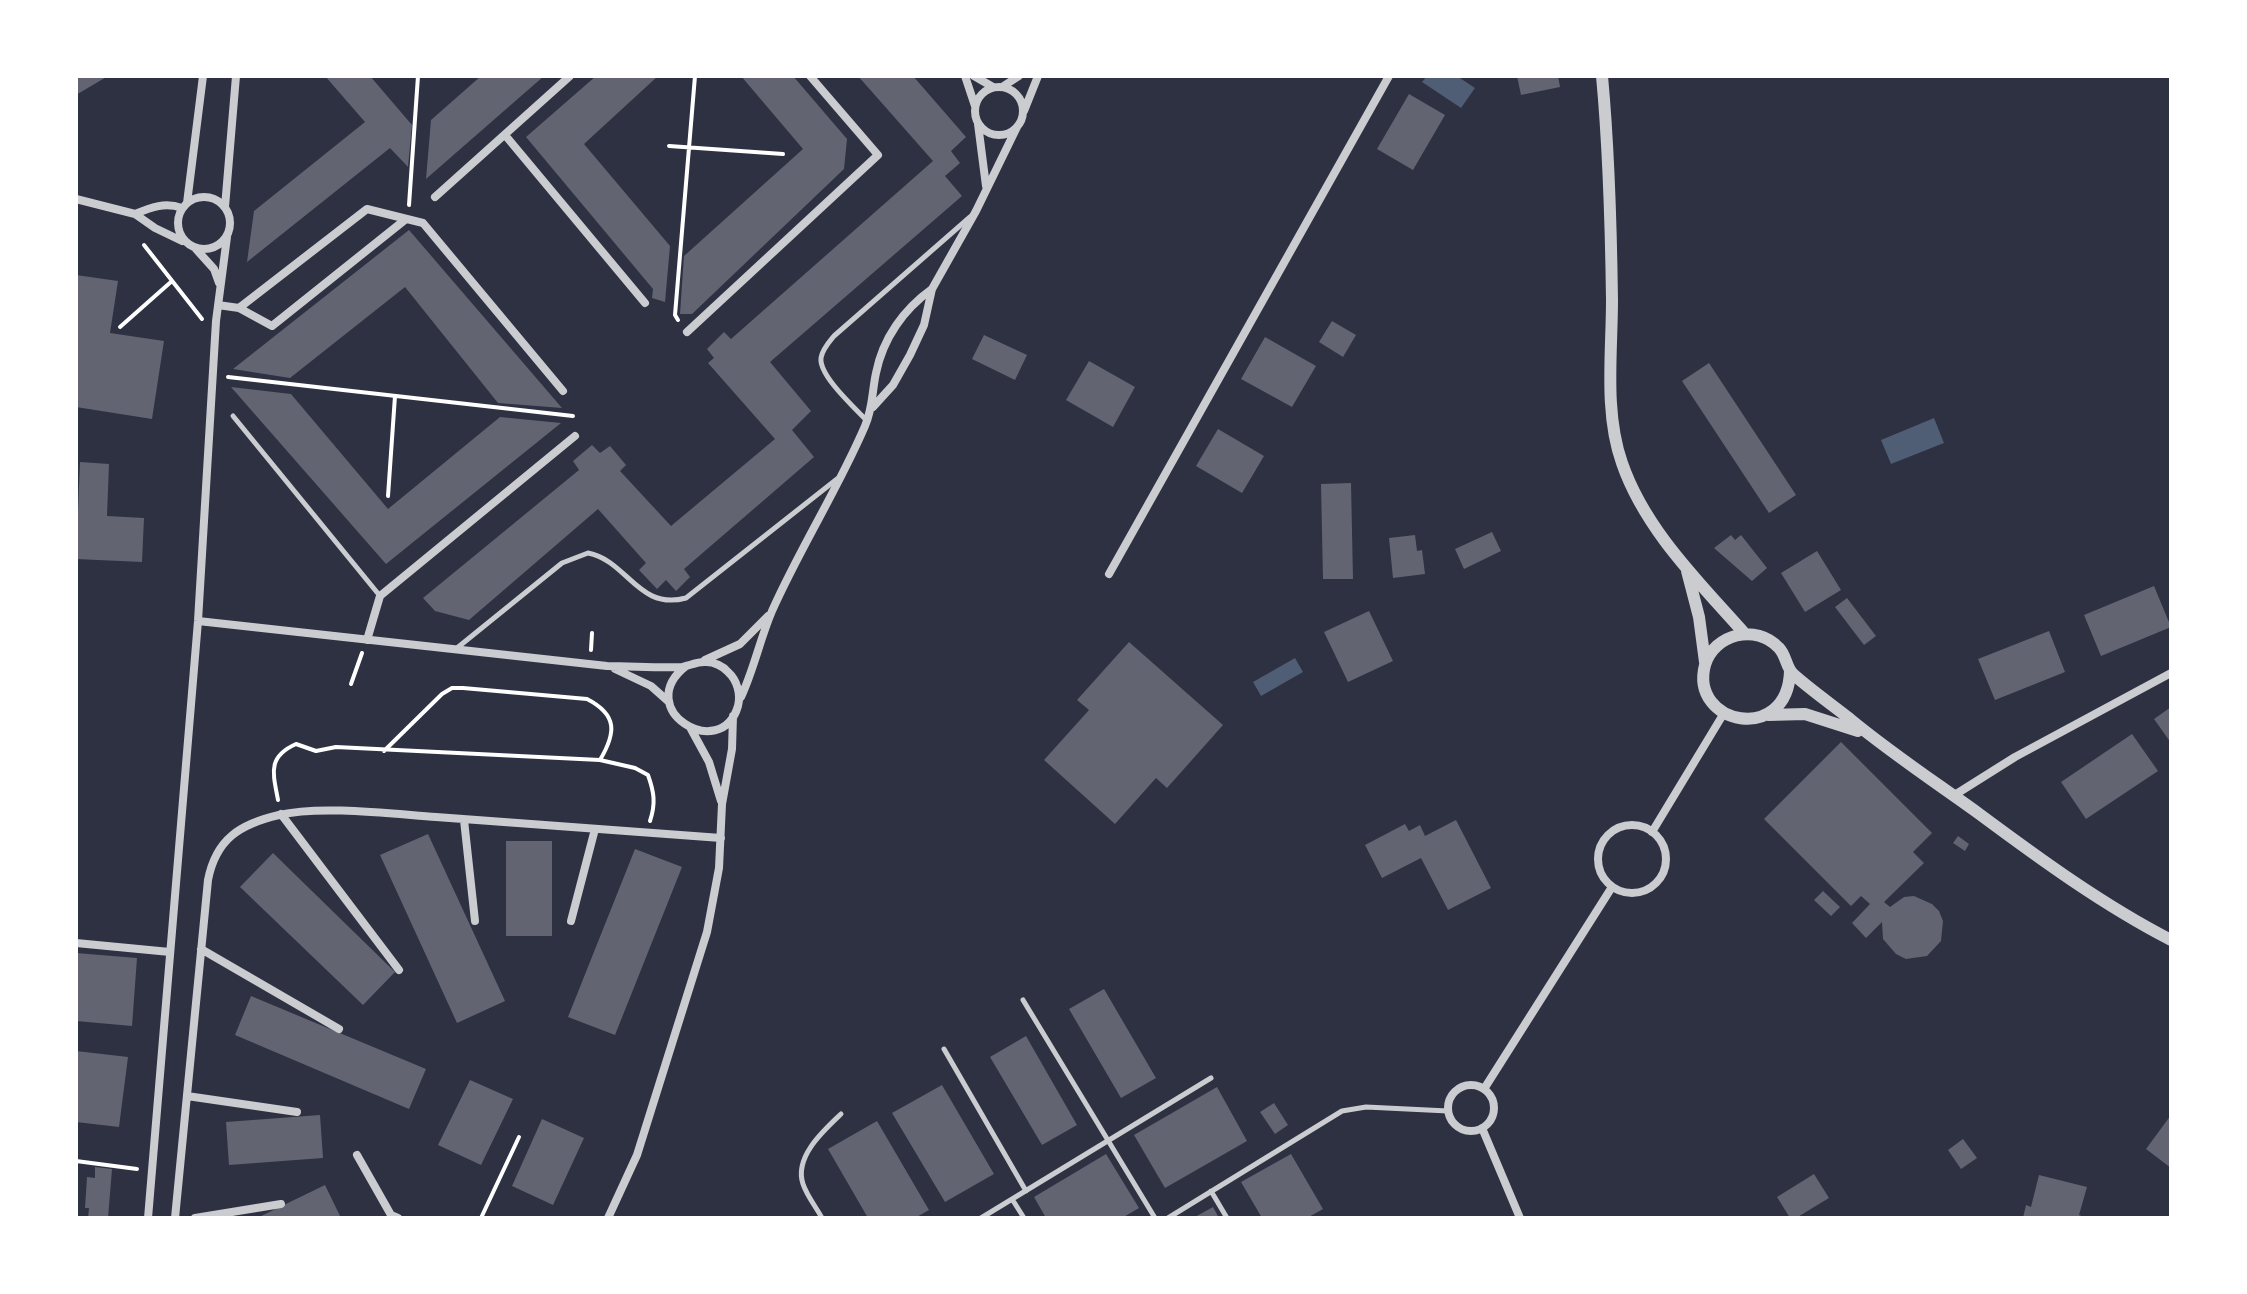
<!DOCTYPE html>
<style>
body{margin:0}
#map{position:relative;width:2247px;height:1294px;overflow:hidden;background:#2d3142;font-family:Lato,sans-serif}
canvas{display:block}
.frame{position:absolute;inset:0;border:78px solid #fff;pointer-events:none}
</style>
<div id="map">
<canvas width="2247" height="1294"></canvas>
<div class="frame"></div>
</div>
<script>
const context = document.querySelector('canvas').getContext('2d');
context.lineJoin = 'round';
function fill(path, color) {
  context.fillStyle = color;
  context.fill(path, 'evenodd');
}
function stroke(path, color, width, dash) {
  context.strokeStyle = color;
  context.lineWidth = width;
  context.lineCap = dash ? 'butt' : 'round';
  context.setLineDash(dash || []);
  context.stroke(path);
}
const water = new Path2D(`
 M1427,76H1457L1475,88L1461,108L1422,82Z
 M1934,418L1944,443L1891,464L1881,440Z
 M1295,658L1303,672L1261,696L1253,682Z`);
const building = new Path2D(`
 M76,76H108L76,95Z
 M325,76H370L412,125L408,167L390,148L247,262L254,211L365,122Z
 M481,76H544L426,179L431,120Z
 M596,76H658L584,144L670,246L665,302L652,298L653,289L526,137Z
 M741,76H793L847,139L844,169L692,314H680L684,256L803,149Z
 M858,76H913L966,137L951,151L960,163L945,176L962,196L770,362L811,411L792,430L814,457L684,569L690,577L676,591L666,580L657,589L639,570L646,563L598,509L469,620L435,611L423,598L579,470L573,461L592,445L600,453L610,446L626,465L620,471L671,526L775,439L708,363L714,358L707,349L724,332L731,339L933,161Z
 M1517,76H1558L1560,87L1521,95Z
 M1409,94L1445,115L1413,170L1377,149Z
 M409,230L562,408L498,403L405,287L290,378L233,369Z
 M76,275L118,281L110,333L164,341L152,419L76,407Z
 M1332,321L1356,335L1343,357L1319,342Z
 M984,335L1027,355L1015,380L972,359Z
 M1265,337L1316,366L1292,407L1241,379Z
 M1089,361L1135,387L1113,427L1066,400Z
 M1709,363L1796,495L1769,513L1682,381Z
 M231,387L291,394L388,509L500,417L561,423L386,564Z
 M1218,429L1264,456L1242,493L1196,466Z
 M80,462L109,464L107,516L144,518L142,562L76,559Z
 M1351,483L1353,579H1323L1321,484Z
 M1492,532L1501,551L1464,569L1455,549Z
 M1415,535L1417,551L1422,550L1425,574L1393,578L1389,538Z
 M1731,535L1735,540L1741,535L1767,568L1752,581L1714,548Z
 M1817,551L1841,590L1805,612L1781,573Z
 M2154,586L2171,627L2101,656L2084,615Z
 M1847,598L1876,636L1864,645L1835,607Z
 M1369,611L1393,661L1348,682L1324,632Z
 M2049,631L2065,672L1995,700L1978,659Z
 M1129,642L1223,725L1167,788L1156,778L1115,824L1044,760L1089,710L1077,700Z
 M2171,707V743L2154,719Z
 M2132,734L2158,771L2086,819L2061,782Z
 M1841,742L1932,833L1913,852L1924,863L1884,902L1890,907L1904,897L1914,896L1932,904L1939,911L1943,921L1941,941L1927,956L1906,959L1896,954L1883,939L1882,922L1866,938L1852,923L1870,904L1861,896L1851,906L1764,819Z
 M1456,820L1491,888L1448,910L1421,858L1382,878L1365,845L1405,824L1409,831L1420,825L1425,836Z
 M428,834L505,1001L457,1023L380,855Z
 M1958,836L1969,844L1965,851L1953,843Z
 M506,841H552V936H506Z
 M635,849L682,867L615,1035L568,1017Z
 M273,853L395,972L363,1005L240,887Z
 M1823,891L1840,907L1831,916L1814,900Z
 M76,953L137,958L132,1026L76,1021Z
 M1104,989L1156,1078L1121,1098L1069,1009Z
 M251,996L426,1069L409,1109L235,1035Z
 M1026,1036L1077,1125L1042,1145L990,1057Z
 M76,1051L128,1057L119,1127L76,1122Z
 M470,1080L513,1099L481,1165L438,1145Z
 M942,1085L994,1174L945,1202L892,1113Z
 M1217,1087L1247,1141L1165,1188L1134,1135Z
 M1274,1103L1288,1125L1275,1134L1260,1112Z
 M320,1115L323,1158L229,1165L226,1122Z
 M2171,1115V1168L2146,1149Z
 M542,1119L584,1138L553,1205L512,1186Z
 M877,1121L929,1210L915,1218H868L828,1149Z
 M1963,1139L1977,1158L1961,1169L1948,1150Z
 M1106,1154L1139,1208L1122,1218H1046L1034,1197Z
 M1291,1154L1323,1209L1307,1218H1262L1241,1182Z
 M95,1167L112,1169L108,1218H88L89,1208H85L87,1177L95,1178Z
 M1814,1174L1829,1198L1796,1218H1790L1777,1197Z
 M2039,1175L2087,1187L2079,1215L2086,1218H2023L2026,1205L2031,1207Z
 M325,1185L341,1218H257Z
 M1213,1207L1219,1218H1193Z`);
const path = new Path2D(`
 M669,146L783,154
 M409,205L418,76
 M144,245L202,319
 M678,320L675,315L695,76
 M120,327L172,281
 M228,377L573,416
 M388,496L395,396
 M591,650L592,633
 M351,684L362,653
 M384,751L442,694L452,688H463L587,699C618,715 616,733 600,760
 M278,800C273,773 267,757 296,744L316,751L336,747L600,760L635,768L648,775C654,792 656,803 650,821
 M76,1161L137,1169
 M481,1218L519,1137`);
const service = new Path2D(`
 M233,416L380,596
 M867,421C855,408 819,376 821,358C822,350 829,342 834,336L970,217
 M457,648L562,563L588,553C628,561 638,611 686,598L837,479
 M1023,1000L1155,1218
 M944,1049L1026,1191
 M1211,1191L1227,1218
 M1012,1199L1024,1218
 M822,1218C816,1207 807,1196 803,1184C794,1157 823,1131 841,1114
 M981,1218L1211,1078
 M1168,1218L1342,1111L1366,1107L1448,1111`);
const minor = new Path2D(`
 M965,76L975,106
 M974,76L993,87
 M1002,87L1019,76
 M975 111a24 24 0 1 1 48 0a24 24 0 1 1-48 0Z
 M1024,111L1038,76
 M978,124L986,186
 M505,135L645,303
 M178 223a26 26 0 1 1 52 0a26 26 0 1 1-52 0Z
 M435,197L570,76
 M76,199L135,214L155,228L182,241
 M187,203L203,76
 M225,207L236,76
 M135,214C152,207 165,202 182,208
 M196,249L214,269L219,283
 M218,305L239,308L272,326L406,219
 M239,308L367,209L423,223L563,391
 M687,332L878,155L810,76
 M873,407L893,385L910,355L924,325L932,289L976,211L1017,127
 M1109,574L1389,76
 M198,621L607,666C632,666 657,668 682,667C690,666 697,661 706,662C714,662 723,666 728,672C737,680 741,694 738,706C721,764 631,709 686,666
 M367,640L380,596L575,436
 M705,660L740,644L768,616
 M615,669L651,686L669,702
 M741,697C754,669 760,639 772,611C800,548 838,489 865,426C873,408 872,391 876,373C883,338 904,309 932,289
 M691,729L709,762L721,801
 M1953,796L2015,757L2171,673
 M281,814L399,970
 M464,820L475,921
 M1598 859a34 34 0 1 1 68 0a34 34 0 1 1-68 0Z
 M1652,832L1724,713
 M571,921L595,829
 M76,943L170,952
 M201,949L339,1029
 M1448 1108a23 23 0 1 1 46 0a23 23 0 1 1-46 0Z
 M1484,1089L1612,887
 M187,1096L297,1112
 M1482,1128L1520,1218
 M357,1155L391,1215L398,1218
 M148,1218L198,621L216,321L227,237
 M175,1218L208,880C216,839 240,824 279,815C320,805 393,814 436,817C531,824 626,831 721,838
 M195,1218L281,1204
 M608,1218L637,1155L707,932L719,868L722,804L732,749L733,716`);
const tertiary = new Path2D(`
 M1602,76C1609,151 1611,225 1612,300C1612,353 1604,412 1622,463C1645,530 1700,583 1745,634
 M1687,571L1699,617L1705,662
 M1790,671C1788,745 1689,725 1705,665C1714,634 1756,623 1779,648C1786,655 1786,667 1793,674C1811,690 1831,704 1850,719C1891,753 1935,782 1978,813C2040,859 2103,905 2171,940
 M1768,715L1805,714L1858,731`);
fill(water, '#4f5d75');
fill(building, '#626471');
stroke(path, '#fff', 4);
stroke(service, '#caccd0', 5);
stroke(minor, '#caccd0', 8);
stroke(tertiary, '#caccd0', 12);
</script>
